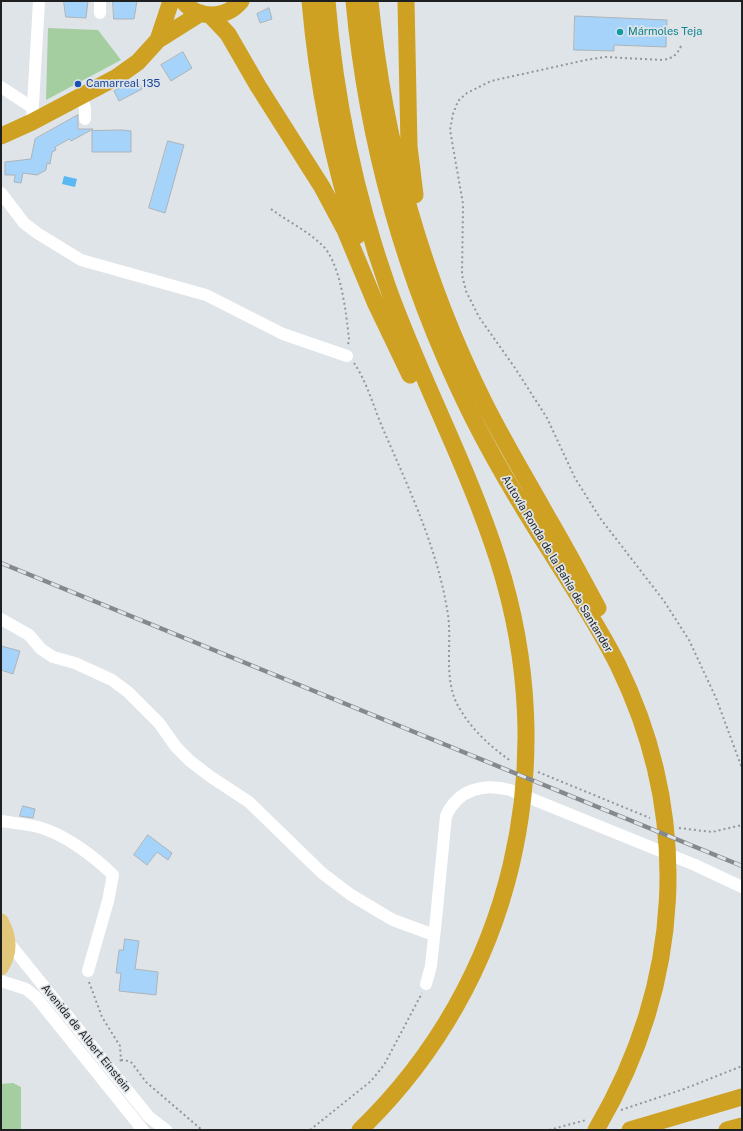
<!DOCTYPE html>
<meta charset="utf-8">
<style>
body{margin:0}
#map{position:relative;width:743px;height:1131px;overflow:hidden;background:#dfe4e8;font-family:"Public Sans",sans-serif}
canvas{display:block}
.frame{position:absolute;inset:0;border:2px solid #1d1f20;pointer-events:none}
</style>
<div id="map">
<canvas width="743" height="1131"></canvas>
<div class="frame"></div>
</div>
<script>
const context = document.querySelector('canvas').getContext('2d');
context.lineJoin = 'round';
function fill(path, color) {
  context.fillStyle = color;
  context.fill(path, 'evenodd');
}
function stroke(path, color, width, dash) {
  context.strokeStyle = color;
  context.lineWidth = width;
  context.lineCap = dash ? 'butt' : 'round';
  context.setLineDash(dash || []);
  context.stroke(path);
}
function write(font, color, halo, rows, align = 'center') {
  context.font = font + ' "Public Sans",sans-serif';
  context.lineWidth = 3.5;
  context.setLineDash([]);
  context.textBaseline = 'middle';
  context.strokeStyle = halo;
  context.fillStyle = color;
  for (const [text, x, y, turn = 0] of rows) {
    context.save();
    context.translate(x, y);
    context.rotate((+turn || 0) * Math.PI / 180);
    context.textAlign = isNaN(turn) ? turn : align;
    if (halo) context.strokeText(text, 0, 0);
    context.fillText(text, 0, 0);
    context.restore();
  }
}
const green = new Path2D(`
 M48,28L98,30L121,60L46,100Z
 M13,1083L21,1087V1130H1V1084Z`);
const water = new Path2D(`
 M64,176L77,179L75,187L62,184Z`);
const building = new Path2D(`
 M64,1H88L86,18L66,17Z
 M113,1H137L134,19H114Z
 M269,8L272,19L260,23L257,14Z
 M575,16L667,20L666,47L614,45V51L574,50Z
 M183,52L192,68L171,81L161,65Z
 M137,80L142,89L119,101L114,91Z
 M78,115V129H93L71,141L69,139L55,147L56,150L52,152L50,164L47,163L46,170L37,175L23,173L21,183L14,182L15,175H5V162L31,159L35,139Z
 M123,130L131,131V152H92V131Z
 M168,141L184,145L165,213L149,208Z
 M1,646L20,651L13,674L1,670Z
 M23,806L35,809L33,818L20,816Z
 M148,835L172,853L168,860L157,852L147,865L134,855Z
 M125,939L139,941L135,969L158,972L156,995L119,991L121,973H116L119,950H123Z`);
const path = new Path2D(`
 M681,46C677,55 673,58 663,60L605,57L586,60L491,81L467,93L458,101L453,114L450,130L463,204L462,275L466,291L479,317L515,368L547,418L575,478L600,518L664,601L689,640L716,698L742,768
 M271,209C287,221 306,230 321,244C341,262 346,313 349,339L348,345
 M354,363C367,382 374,408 383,429C409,489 438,549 448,615C452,643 444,675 456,702C468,726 489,746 511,761
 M538,772L650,818
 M679,828L712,832L742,825
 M89,982L102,1017L120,1046L121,1060L118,1062
 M121,1060L129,1061L132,1063L146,1082L202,1130
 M621,1110L684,1089L742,1066
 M310,1130L371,1081L384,1065L422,993
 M549,1130L586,1120`);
const minor = new Path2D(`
 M100,1V13
 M1,87L33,108
 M81,96L85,108V119
 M32,122L39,1
 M1,193L24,223L37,233L81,260L206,295L283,334L347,356
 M1,619L29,635L41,649L53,657L75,663L112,680L128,692L159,723L176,747L190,761L211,777L249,802L322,873L351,895L393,920L434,935
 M1,821C13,823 26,824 38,827C63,833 95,857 113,875L108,901L88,971
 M9,943L149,1117L166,1130
 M1,981L26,989L36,997L143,1130
 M426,984L431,966L436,919L446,816C458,789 484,783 510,790L695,865L742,887`);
const major = new Path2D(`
 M1,921C10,937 11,952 1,968`);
const highway = new Path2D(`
 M183,1C198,20 226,19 241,1
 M310,1C317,81 332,160 357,236
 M327,1C335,97 355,194 387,285C420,378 468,466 498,560C563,763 514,981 360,1130
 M354,1C367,142 406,281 468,408C492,457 520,504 550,551C573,588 598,625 618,665C693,819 682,984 596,1130
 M370,1C384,141 422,278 485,404C504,442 526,478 547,516C565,546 581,577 598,608
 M406,1L409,146L415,195
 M210,15L228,34L258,86L322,187L345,230L375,302L410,375
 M158,40L171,1
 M1,136L32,122L117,77L138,62L158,40L201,13
 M630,1130L742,1097
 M727,1130L742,1126`);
const rail = new Path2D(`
 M1,563L742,866`);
const markers = [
 [620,32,4,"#0f9aa8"],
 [78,84,4,"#1a4fb4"]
];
const cultureNames = [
 ["Mármoles Teja",628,32]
];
const transitNames = [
 ["Camarreal 135",86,84]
];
const streetNames = [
 ["Autovía Ronda de la Bahía de Santander",557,564,59],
 ["Avenida de Albert Einstein",86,1038,51]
];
fill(green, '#a5cea0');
fill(water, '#59b8f2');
fill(building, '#a5d3fa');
stroke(building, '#aeb3b7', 1);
stroke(path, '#93979a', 2, [2, 3]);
stroke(minor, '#fff', 12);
stroke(major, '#e2c77b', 15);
stroke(highway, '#cea123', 17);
stroke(rail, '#86898c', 4.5);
stroke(rail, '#dfe4e8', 3, [9]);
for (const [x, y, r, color] of markers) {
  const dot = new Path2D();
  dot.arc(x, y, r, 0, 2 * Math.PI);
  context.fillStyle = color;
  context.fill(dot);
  stroke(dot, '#dfe4e8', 1.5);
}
write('11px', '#0d838f', '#dfe4e8', cultureNames, 'left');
write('11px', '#164399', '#dfe4e8', transitNames, 'left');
write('11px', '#1d1f20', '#dfe4e8', streetNames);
</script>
